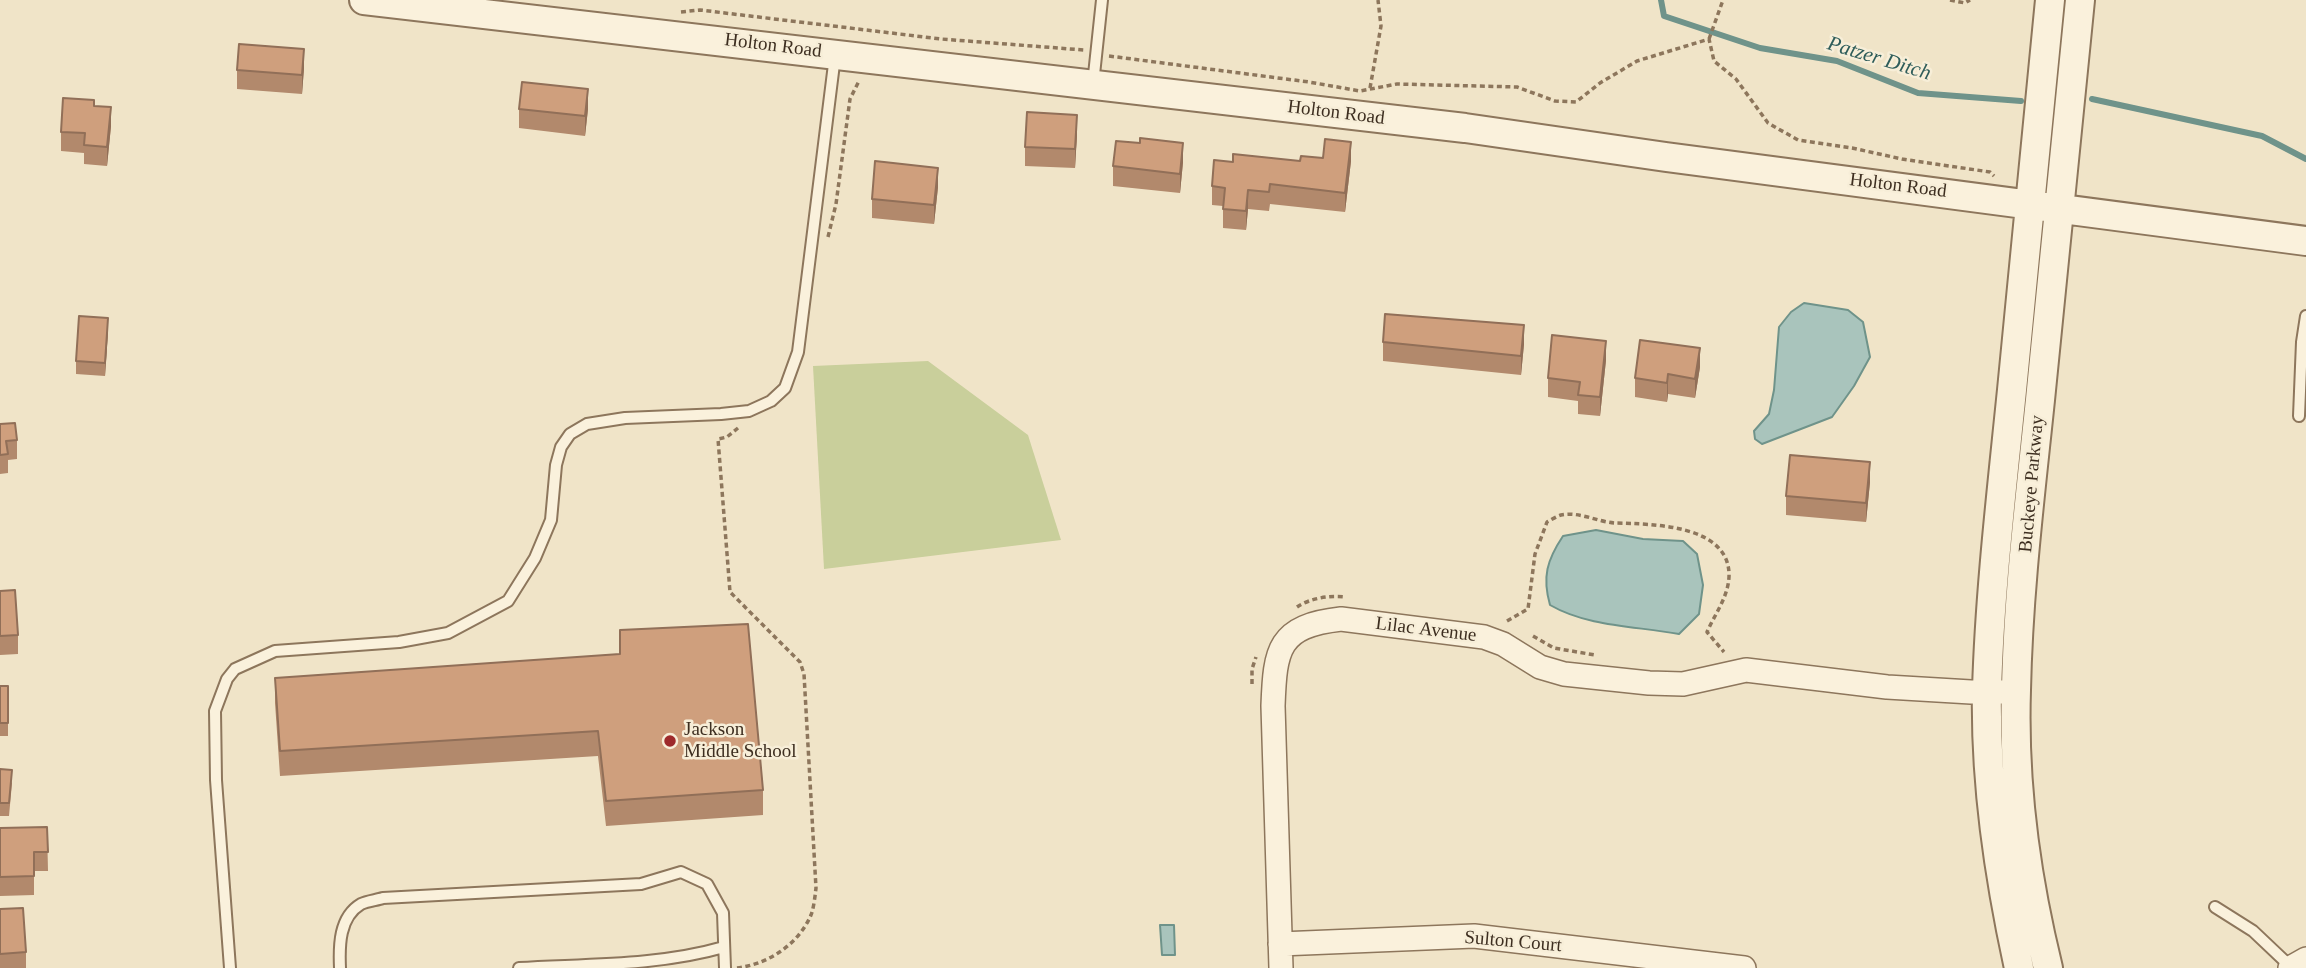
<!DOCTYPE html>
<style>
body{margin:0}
canvas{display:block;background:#f0e4c8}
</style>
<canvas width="2306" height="968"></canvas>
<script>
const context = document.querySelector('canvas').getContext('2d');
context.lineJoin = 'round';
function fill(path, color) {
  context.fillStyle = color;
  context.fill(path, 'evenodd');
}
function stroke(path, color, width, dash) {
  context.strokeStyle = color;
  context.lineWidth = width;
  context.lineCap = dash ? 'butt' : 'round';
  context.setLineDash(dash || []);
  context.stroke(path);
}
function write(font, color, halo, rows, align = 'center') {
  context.font = font + ' "Times New Roman",serif';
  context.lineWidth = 5;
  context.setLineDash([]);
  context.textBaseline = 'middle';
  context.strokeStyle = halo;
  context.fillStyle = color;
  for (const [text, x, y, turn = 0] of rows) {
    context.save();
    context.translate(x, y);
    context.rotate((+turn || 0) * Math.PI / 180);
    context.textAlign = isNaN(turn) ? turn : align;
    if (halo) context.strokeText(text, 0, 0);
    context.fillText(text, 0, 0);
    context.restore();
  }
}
const green = new Path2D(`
 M928,361L1028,435L1061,540L824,569L813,366Z`);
const water = new Path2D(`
 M1804,303L1848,310L1863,322L1870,357L1854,386L1832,417L1762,444L1755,439L1754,431L1769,414L1774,390L1779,327L1791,312Z
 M1596,530L1643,539L1683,541L1697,554L1703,585L1699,614L1679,634C1636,626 1588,627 1550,605C1542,577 1547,560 1563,536Z
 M1160,925H1174L1175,955H1162Z`);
const stream = new Path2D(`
 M1661,0L1664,16L1760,48L1837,61L1918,93L2021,101
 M2092,99L2262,136L2306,159`);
const path = new Path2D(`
 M1950,0L1965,3L1970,0
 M681,12L700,10L941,39L1084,50
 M1709,39L1723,0
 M1109,56L1309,82L1360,91L1397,84L1517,87L1555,101L1576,102L1600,83L1637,61L1709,39L1714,61L1736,79L1768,123L1798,140L1852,148L1902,159L1990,172L1994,176
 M1370,88L1381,26L1378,0
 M828,237L836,204L850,99L859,81
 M1297,607C1310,598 1331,595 1346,597
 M1507,621L1528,609L1535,554L1547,522C1551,520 1557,516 1561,515C1578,511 1598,522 1615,523C1651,524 1731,524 1729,577C1728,597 1715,614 1707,632L1724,652
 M1533,636L1554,648L1595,655
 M1252,684V669L1256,657
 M737,968C768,964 798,945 811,915C814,907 815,896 816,888L804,674L800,662L730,592L718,439L727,437L738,428`);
const service = new Path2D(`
 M1093,84L1102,0
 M2299,416L2302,342L2306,316
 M2215,907L2253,931L2291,967
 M230,968L216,780L215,711L227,679L235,669L275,651L399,642L448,633L508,601L535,558L551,520L556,465L561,447L570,434L587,424L625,418L721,414L749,411L771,401L785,388L798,352L835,56
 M340,968C339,946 339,917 361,904C367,901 377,900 383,898L641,884L681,872L707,884L723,913L725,968
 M519,968C587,964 658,966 724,947`);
const minor = new Path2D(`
 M1280,944L1474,936L1744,968
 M1281,968L1273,706C1275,649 1278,626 1341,619L1484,637L1503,644L1540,667L1564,674L1649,683L1683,684L1746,670L1887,687L1971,692H2016
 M2290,968L2306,959`);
const tertiary = new Path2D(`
 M364,0L1465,128L1666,157L2306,241
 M2019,968C1999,877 1985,783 1987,690C1990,590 2002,489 2012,390C2024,260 2037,130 2050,0
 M2048,968C2026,879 2013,782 2016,690C2018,593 2030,496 2040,400C2053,267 2067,133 2080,0`);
const wall = new Path2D(`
 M304,68L302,94L237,89V70Z
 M94,106L111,126L107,166L84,164V153L61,151V132Z
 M519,109H588L585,136L519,128Z
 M1077,134L1075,168L1025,166V147Z
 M1351,161L1345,212L1270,204L1269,211L1248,209L1246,230L1223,228V206L1212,205V186L1233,162Z
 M1183,162L1180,193L1113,186V166Z
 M938,187L934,224L872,218V199Z
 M108,331L105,376L76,374V361Z
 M1383,342L1524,344L1521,375L1383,361Z
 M1606,360L1600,416L1578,414V401L1548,397V378Z
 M1700,367L1695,398L1668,394L1667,402L1635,397V378Z
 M0,424L17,440V459L8,460V473L0,474Z
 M1870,482L1866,522L1786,515V496Z
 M0,591L18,635V654L0,655Z
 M620,654L763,790V815L606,826L598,756L280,776L275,703V678Z
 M0,686H8V736H0Z
 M0,769L12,783L9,816H0Z
 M47,827L48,871H34V895L0,896V828Z
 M0,909L26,952V968H0Z`);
const shadedWall = new Path2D(`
 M304,49V68L302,94V75Z
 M588,89V109L585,136V116Z
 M111,107V126L107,166V147Z
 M1077,115V134L1075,168V149Z
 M1351,142V161L1345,212V193Z
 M1183,143V162L1180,193V174Z
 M938,168V187L934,224V205Z
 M1248,190V209L1246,230V211Z
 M108,318V331L105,376V363Z
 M1524,325V344L1521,375V356Z
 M1606,341V360L1600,416V397Z
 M1700,348V367L1695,398V379Z
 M1668,374V394L1667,402V383Z
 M1870,462V482L1866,522V503Z`);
const building = new Path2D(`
 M239,44L304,49L302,75L237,70Z
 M522,82L588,89L585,116L519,109Z
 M63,98L94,100V106L111,107L107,147L84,145L85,133L61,132Z
 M1027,112L1077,115L1075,149L1025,147Z
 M1140,138L1183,143L1180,174L1113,166L1116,141L1140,143Z
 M1325,139L1351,142L1345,193L1270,184L1269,192L1248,190L1246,211L1223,209L1225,188L1212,186L1214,160L1233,162V154L1300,161L1301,156L1323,158Z
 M875,161L938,168L934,205L872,199Z
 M1385,314L1524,325L1521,356L1383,342Z
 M79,316L108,318L105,363L76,361Z
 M1552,335L1606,341L1600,397L1578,395L1580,382L1548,378Z
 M1640,340L1700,348L1695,379L1668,374L1667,383L1635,378Z
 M15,423L17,440L6,441L8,454L0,455V424Z
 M1790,455L1870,462L1866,503L1786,496Z
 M15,590L18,635L0,636V591Z
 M748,624L763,790L606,801L598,731L280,751L275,678L620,654V630Z
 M0,686H8V723H0Z
 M0,769L12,770L9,803H0Z
 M47,827L48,852H34V876L0,877V828Z
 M23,908L26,952L0,954V909Z`);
const markers = [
 [670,741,7,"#9e2a2b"]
];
const streetNames = [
 ["Holton Road",773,46,7],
 ["Holton Road",1336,113,7],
 ["Holton Road",1898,186,7],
 ["Buckeye Parkway",2032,484,-85],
 ["Lilac Avenue",1426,630,7],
 ["Sulton Court",1513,942,5]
];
const poiNames = [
 ["Jackson",684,730],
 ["Middle School",684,752]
];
const waterNames = [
 ["Patzer Ditch",1879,59,17]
];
fill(green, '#c9cf9b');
fill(water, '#a9c4bc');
stroke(water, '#6f938a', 2);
stroke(stream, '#6f938a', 6);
stroke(service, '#8d765c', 14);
stroke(minor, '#8d765c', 26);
stroke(tertiary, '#8d765c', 32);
stroke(path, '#8d765c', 3.5, [5, 3.5]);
stroke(service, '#faf1dc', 10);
stroke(minor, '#faf1dc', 23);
stroke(tertiary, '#faf1dc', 28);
fill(wall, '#b2896c');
fill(shadedWall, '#916f58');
fill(building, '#cf9f7d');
stroke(building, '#916f58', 2);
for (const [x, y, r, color] of markers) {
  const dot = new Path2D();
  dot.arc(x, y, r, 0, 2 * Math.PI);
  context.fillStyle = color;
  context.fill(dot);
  stroke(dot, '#f7eed8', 2.5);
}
write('19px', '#3d2e20', '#f7eed8', streetNames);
write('19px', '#3d2e20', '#f7eed8', poiNames, 'left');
write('italic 21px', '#2f5d5a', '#f7eed8', waterNames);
</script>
